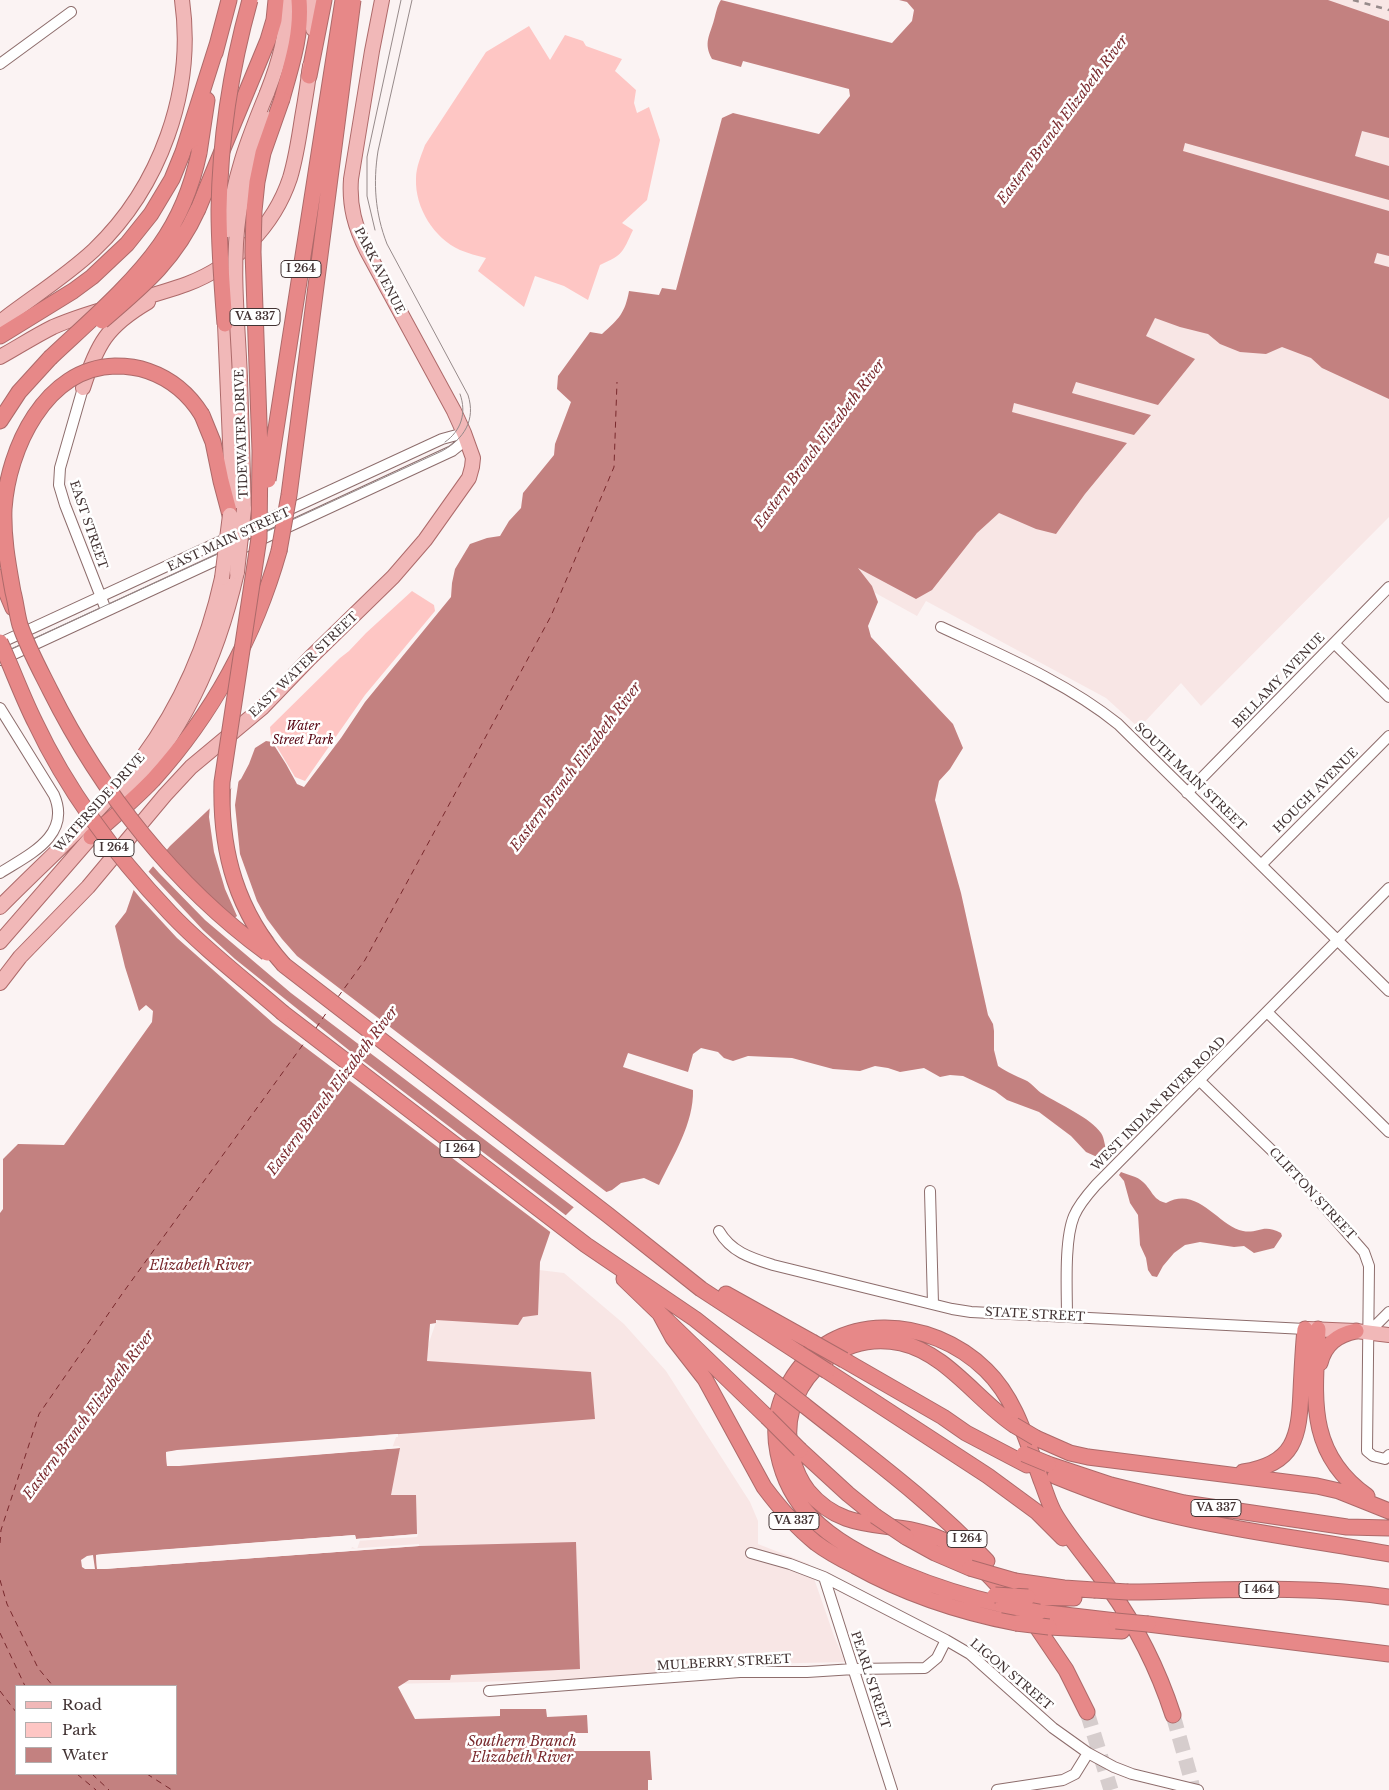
<!DOCTYPE html>
<style>
body{margin:0}
#map{position:relative;width:1389px;height:1790px;overflow:hidden;background:#fbf3f3;font-family:"Libre Baskerville",serif}
canvas{display:block}
.legend{position:absolute;left:15px;top:1685px;width:162px;height:90px;box-sizing:border-box;background:#fff;border:1px solid #b3adad;margin:0;padding:6px 9px;list-style:none;font-size:15px;color:#423333}
.legend li{display:flex;align-items:center;gap:10px;height:25px}
.legend b{width:25px;border:1px solid #b3adad}
</style>
<div id="map">
<canvas width="1389" height="1790"></canvas>
<ul class="legend">
<li><b style="height:6px;background:#f1b8b8"></b>Road</li>
<li><b style="height:14px;background:#fec6c4"></b>Park</li>
<li><b style="height:14px;background:#c38180"></b>Water</li>
</ul>
</div>
<script>
const context = document.querySelector('canvas').getContext('2d');
context.lineJoin = 'round';
function fill(path, color) {
  context.fillStyle = color;
  context.fill(path, 'evenodd');
}
function stroke(path, color, width, dash) {
  context.strokeStyle = color;
  context.lineWidth = width;
  context.lineCap = dash ? 'butt' : 'round';
  context.setLineDash(dash || []);
  context.stroke(path);
}
function write(font, color, halo, rows, align = 'center') {
  context.font = font + ' "Libre Baskerville",serif';
  context.lineWidth = 5;
  context.setLineDash([]);
  context.textBaseline = 'middle';
  context.strokeStyle = halo;
  context.fillStyle = color;
  for (const [text, x, y, turn = 0] of rows) {
    context.save();
    context.translate(x, y);
    context.rotate((+turn || 0) * Math.PI / 180);
    context.textAlign = isNaN(turn) ? turn : align;
    if (halo) context.strokeText(text, 0, 0);
    context.fillText(text, 0, 0);
    context.restore();
  }
}
const built = new Path2D(`
 M1278,0H1389V517L1201,706L1181,683L1139,728L1106,698L926,601L917,616L841,574Z
 M539,1270L564,1273L624,1324L666,1371L750,1502L758,1521V1544L809,1564L834,1636L845,1662L712,1665L715,1676L352,1685L339,1579L352,1547L357,1549L441,1308Z`);
const green = new Path2D(`
 M529,26L550,60L565,35L583,41L586,46L622,59L615,71L636,90L634,103L637,113L649,107L660,140L647,200L622,223L633,230C622,253 624,254 600,265L588,300L564,286L535,276L524,307L478,271L486,258C477,256 468,253 460,250C434,238 415,208 416,179C416,167 421,156 425,145L486,52Z
 M412,591L434,605L435,611L365,695L305,781L295,777L271,737L270,727L340,658L349,651L366,633Z`);
const water = new Path2D(`
 M721,0L892,43L912,21L914,10L907,2L899,0H1328L1389,21V138L1362,131L1355,156L1389,166V200L1185,143L1183,151L1389,211V256L1377,253L1374,263L1389,267V399L1322,368L1311,358L1282,347L1266,354L1240,352L1220,344L1208,334L1180,327L1155,318L1146,336L1195,359L1158,405L1076,382L1072,393L1151,415L1134,435L1014,403L1012,412L1127,443L1085,494L1056,534L1036,529L999,513L977,533L932,590L916,599L858,568L872,586L878,602L868,626L871,637L953,724L963,748L950,769L939,781L935,800L961,893L988,1015L993,1024L994,1031V1050L998,1066C1009,1073 1014,1075 1025,1080C1032,1083 1037,1091 1043,1094C1059,1104 1091,1118 1101,1133C1105,1138 1104,1149 1110,1158L1106,1161L1086,1152L1071,1136L1039,1112L1007,1100L995,1091L963,1076L950,1075L940,1077L924,1068L900,1072L888,1068L875,1066L860,1071L833,1069L792,1058L748,1056L733,1061L724,1058L718,1052L701,1048L693,1054L688,1072L628,1053L623,1067L693,1090C694,1123 673,1156 659,1185L644,1178L621,1183L612,1190L579,1202L551,1230L540,1262L538,1315L523,1317L518,1325L436,1320V1323L430,1324L427,1361L591,1372L595,1419L166,1452L167,1466H179L400,1448L391,1495H416L417,1534L356,1539L355,1535L96,1555L97,1569H104L419,1546L576,1542L580,1669L451,1675L450,1680H409L398,1687L415,1719L500,1716V1709H546L547,1717L587,1715L588,1733H573L574,1751H650L652,1780H648V1790H0V1213L3,1209V1159L18,1144L64,1145L152,1022L153,1011L146,1005L139,1011L125,967L115,926L126,912L134,889L170,846L241,779L249,764L255,748L266,741L272,742L286,764L297,784L304,787L341,738L365,702L451,597L452,583L455,569L470,544L487,538L500,536L509,521L521,508L523,493L554,455L555,444L571,402L557,389L558,376L590,332L602,334C619,319 625,313 629,291L659,295L662,288L676,290L722,118L733,113L819,134L850,96L849,89L743,61L741,67L712,59C703,43 710,35 714,20C716,13 717,6 721,0ZM16,1686H176V1774H16Z
 M1121,1172C1128,1175 1137,1176 1143,1182C1152,1190 1153,1200 1166,1203C1198,1185 1218,1226 1243,1231C1258,1234 1263,1223 1281,1233L1282,1236L1274,1248L1254,1253L1244,1246L1234,1247L1200,1242L1185,1245L1174,1253L1163,1266L1157,1277L1152,1276L1148,1270L1146,1258L1140,1245L1138,1215L1130,1203L1124,1181L1119,1175Z`);
const pier = new Path2D(`
 M239,778L235,805L240,854L257,901L267,919L282,939L297,956L318,972L609,1194L581,1204L576,1209L291,993L205,920L159,873L151,864L163,851L221,911L233,919L237,916L225,889L214,852L209,817L210,805L227,789V828L231,854L240,882L250,906L266,930L276,941L259,918L244,886L231,838L230,814L231,790L232,784Z
 M147,870L203,930L235,959L350,1051L568,1217L553,1234L273,1023L177,938L141,899L132,888Z
 M398,1434V1437L177,1453L168,1454L169,1463L399,1446L400,1448L167,1466L166,1452L177,1450Z
 M418,1534L417,1537L356,1541L353,1538L103,1556L98,1557L99,1566L419,1544V1546L104,1569H97L96,1555L103,1554L355,1535L356,1539Z
 M93,1555L95,1569H85L82,1567L81,1560L87,1556Z`);
const ferry = new Path2D(`
 M338,997L365,960L551,616L614,467L617,382
 M316,1028L329,1009
 M0,1543L1,1530L39,1414L122,1294L307,1039
 M0,1580L7,1604L38,1668L53,1686
 M0,1633L25,1686
 M0,1691L16,1712
 M77,1774L96,1790
 M92,1774L109,1790
 M147,1774L172,1790`);
const highwayTunnel = new Path2D(`
 M1087,1712L1111,1790
 M1173,1715L1190,1775L1193,1790`);
const minor = new Path2D(`
 M0,64L71,12
 M83,388L60,468L59,485L65,505L106,610
 M941,627C1001,655 1066,682 1118,724L1389,991
 M0,643L442,439L464,433
 M1334,643L1389,697
 M1,660L452,451L467,439
 M0,708L54,795C72,836 28,855 0,873
 M1187,793L1389,587
 M1261,865L1389,736
 M1267,1012L1389,1132
 M1200,1081L1293,1171L1364,1252L1369,1266L1367,1451L1373,1456L1385,1459L1389,1455
 M930,1191L933,1304
 M719,1231C731,1252 751,1258 773,1265L952,1309L971,1312L1305,1329
 M1067,1317C1067,1290 1064,1240 1074,1216C1079,1204 1088,1194 1096,1185L1389,888
 M1369,1332L1389,1312
 M751,1553L790,1564L824,1577L946,1640L970,1654L1053,1728L1088,1753L1114,1767L1132,1774L1198,1790
 M824,1577L892,1790
 M489,1691L740,1672H807L854,1669L925,1668L937,1658L946,1640
 M997,1790L1063,1780L1075,1774L1088,1753`);
const major = new Path2D(`
 M313,0V29
 M267,93C279,62 288,33 286,0
 M0,322C31,298 65,277 94,250C160,187 195,91 182,0
 M225,324L231,466V507
 M0,357C18,347 35,336 53,327C96,308 143,300 187,284C235,266 274,226 290,178C296,158 299,138 302,118C305,101 308,83 310,66
 M240,378L244,509
 M83,388C97,344 107,326 148,302
 M119,805C182,733 216,664 237,572
 M0,907C48,858 101,813 142,758C181,705 208,642 222,578
 M0,942L99,828
 M0,983L20,957L88,887L165,795L191,767L263,707L310,658L393,577L425,540L469,478L472,467L473,458L464,433L454,411L367,251C355,227 349,206 351,179L372,51L382,0
 M1308,1329L1356,1331L1389,1335`);
const highway = new Path2D(`
 M215,53L229,0
 M309,76L324,0
 M282,99C291,66 302,35 299,0
 M199,153L207,100
 M198,209L268,40L274,20L276,0
 M0,336L73,291L92,277L127,244L151,214L172,179L183,152L217,45
 M202,415L213,442L221,481L230,515
 M0,421L19,392L50,358
 M0,577L13,608
 M91,837C112,818 134,800 153,780C212,715 255,636 279,551
 M284,965L608,1215L701,1289L799,1353
 M283,1013L586,1245L695,1319L777,1384
 M624,1279L767,1417
 M726,1294L812,1342
 M660,1314L673,1338L705,1379L764,1487C779,1507 796,1527 816,1543C828,1552 841,1559 855,1566C905,1594 960,1612 1016,1623
 M1318,1329C1315,1395 1305,1452 1367,1496
 M844,1360L943,1417L966,1433L1027,1465
 M1320,1363C1325,1344 1337,1335 1356,1331
 M827,1371L988,1476L1037,1512L1063,1538
 M804,1405C867,1455 932,1502 987,1561
 M1014,1425C977,1400 946,1353 901,1343C834,1328 774,1390 792,1457C795,1469 800,1481 808,1491C847,1538 895,1517 943,1540C972,1553 992,1580 1014,1602
 M1036,1438L1070,1453L1088,1457L1317,1486L1339,1491L1389,1511
 M800,1450L848,1494L875,1516
 M1048,1464L1111,1485L1184,1503L1347,1527L1389,1528
 M1243,1472C1295,1464 1299,1437 1301,1391C1302,1370 1303,1349 1305,1329
 M1055,1476C1092,1491 1129,1505 1167,1514C1240,1532 1315,1540 1389,1554
 M906,1537L935,1553L970,1568
 M1015,1581L1064,1588L1094,1590
 M1128,1592C1215,1591 1303,1584 1389,1597
 M1028,1597L1074,1598
 M1003,1605C945,1592 854,1561 812,1518C794,1500 783,1478 778,1453C773,1429 777,1404 790,1382C833,1308 931,1316 986,1370C1016,1399 1027,1442 1041,1480C1046,1492 1049,1505 1056,1516C1072,1542 1092,1564 1109,1588C1137,1627 1158,1669 1173,1715
 M1039,1612L1116,1621
 M1030,1617L1066,1670L1087,1712
 M1148,1624L1389,1654
 M1049,1627L1122,1631`);
const tram = new Path2D(`
 M375,230L367,196V157L401,0
 M445,442C461,431 467,413 460,394
 M0,654L442,451C464,439 476,420 468,395L387,244C375,213 373,183 378,151L412,0`);
const rail = new Path2D(`
 M1353,0L1389,10`);
const majorBridge = new Path2D(`
 M228,230C232,180 248,139 267,93
 M240,378C238,324 231,267 239,214C244,180 256,149 268,119
 M237,572L244,509
 M222,578L230,515`);
const highwayBridge = new Path2D(`
 M282,99L263,153L257,182L254,211L253,252L260,451L259,538L222,782C220,853 237,912 284,965
 M102,321C143,286 175,260 198,209
 M225,324C222,286 219,248 219,210C220,139 231,68 250,0
 M50,358C86,324 132,285 160,245C180,217 192,186 199,153
 M202,415C189,394 171,379 148,371C137,367 126,366 115,366C45,368 8,449 4,509C3,538 8,564 13,592C16,603 17,615 20,625C27,646 40,670 50,690C101,792 174,885 267,953
 M268,480L343,0
 M279,551L289,495L353,0
 M0,642C12,668 22,696 35,722C68,792 116,856 170,913C204,949 245,980 283,1013
 M812,1342L844,1360
 M799,1353L827,1371
 M777,1384L804,1405
 M767,1417L800,1450
 M1014,1425L1036,1438
 M1024,1454L1048,1464
 M875,1516L906,1537
 M970,1568L1015,1581
 M1094,1590L1128,1592
 M995,1595L1028,1597
 M1003,1605L1039,1612
 M1116,1621L1148,1624
 M1016,1623L1049,1627`);
const shields = [
 [301,269,40],
 [255,317,50],
 [114,848,40],
 [460,1149,40],
 [1216,1508,50],
 [794,1521,50],
 [967,1539,40],
 [1259,1590,40]
];
const shieldNames = [
 ["I 264",301,269],
 ["VA 337",255,317],
 ["I 264",114,848],
 ["I 264",460,1149],
 ["VA 337",1216,1508],
 ["VA 337",794,1521],
 ["I 264",967,1539],
 ["I 464",1259,1590]
];
const streetNames = [
 ["PARK AVENUE",379,271,63],
 ["TIDEWATER DRIVE",242,434,-92],
 ["EAST STREET",88,525,71],
 ["EAST MAIN STREET",229,540,-25],
 ["EAST WATER STREET",304,665,-44],
 ["BELLAMY AVENUE",1279,681,-46],
 ["SOUTH MAIN STREET",1190,777,44],
 ["HOUGH AVENUE",1316,791,-45],
 ["WATERSIDE DRIVE",100,803,-48],
 ["WEST INDIAN RIVER ROAD",1159,1104,-45],
 ["CLIFTON STREET",1312,1194,47],
 ["STATE STREET",1035,1315,3],
 ["MULBERRY STREET",724,1663,-3],
 ["LIGON STREET",1011,1675,40],
 ["PEARL STREET",870,1680,72]
];
const parkNames = [
 ["Water",303,727],
 ["Street Park",303,741]
];
const waterNames = [
 ["Eastern Branch Elizabeth River",1063,120,-53],
 ["Eastern Branch Elizabeth River",820,444,-53],
 ["Eastern Branch Elizabeth River",576,767,-53],
 ["Eastern Branch Elizabeth River",333,1091,-53],
 ["Elizabeth River",200,1266],
 ["Eastern Branch Elizabeth River",89,1415,-53],
 ["Southern Branch",522,1742],
 ["Elizabeth River",522,1758]
];
fill(built, '#f8e6e5');
fill(green, '#fec6c4');
fill(water, '#c38180');
fill(pier, '#fbf3f3');
stroke(ferry, '#79292d', 1, [6, 5]);
stroke(highwayTunnel, '#d6cdcd', 15, [15, 8]);
stroke(minor, '#8d6d6c', 12);
stroke(major, '#ad6a6a', 16);
stroke(highway, '#ad6a6a', 17);
stroke(minor, '#fff', 10);
stroke(major, '#f1b8b8', 14);
stroke(highway, '#e78888', 15);
stroke(tram, '#968a8a', 1);
stroke(rail, '#968a8a', 2.5, [6, 6]);
stroke(majorBridge, '#ad6a6a', 16, []);
stroke(highwayBridge, '#ad6a6a', 17, []);
stroke(majorBridge, '#f1b8b8', 14);
stroke(highwayBridge, '#e78888', 15);
for (const [x, y, w] of shields) {
  const box = new Path2D();
  box.roundRect(x - w / 2, y - 8.5, w, 17, 4);
  context.fillStyle = '#fff';
  context.fill(box);
  stroke(box, '#423333', 1);
}
write('bold 11px', '#423333', null, shieldNames);
write('12px', '#423333', '#fff', streetNames);
write('italic 12px', '#550310', '#fff', parkNames);
write('italic 14px', '#79292d', '#fff', waterNames);
</script>
